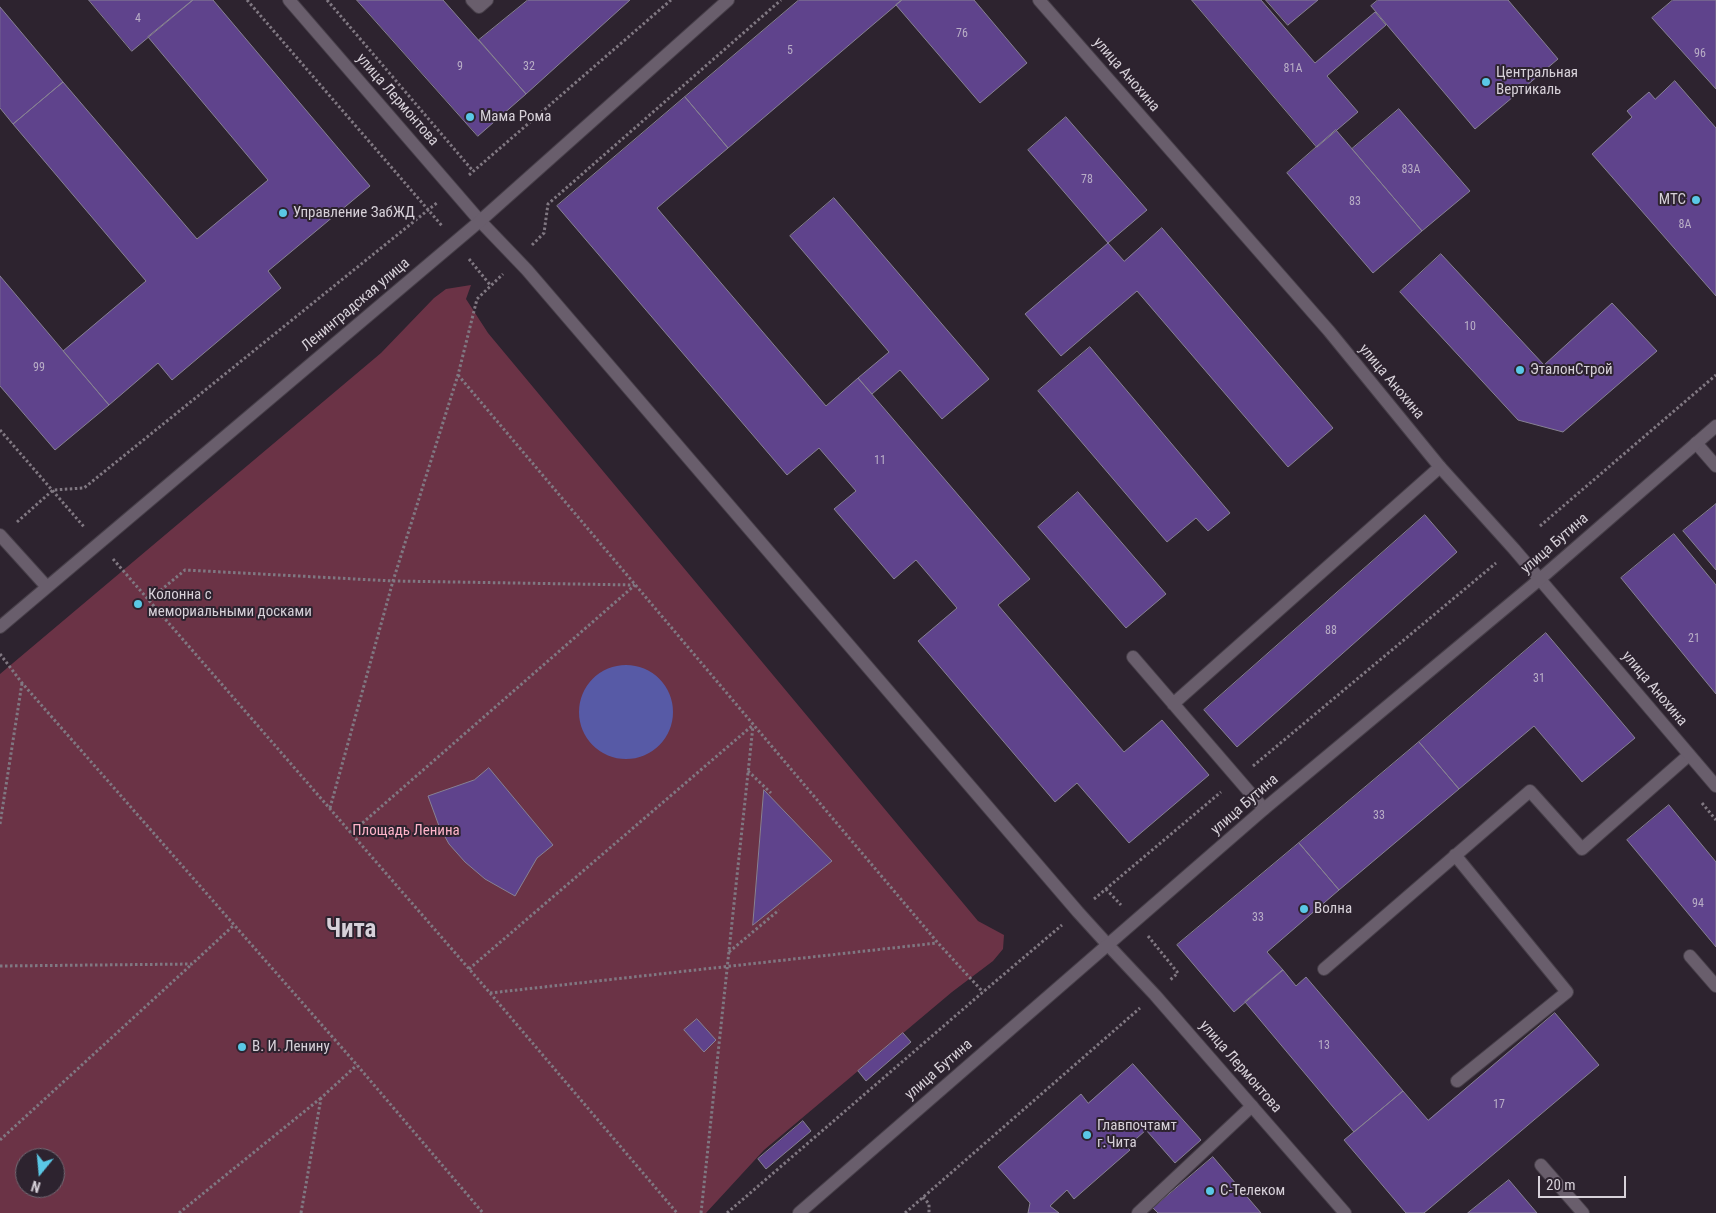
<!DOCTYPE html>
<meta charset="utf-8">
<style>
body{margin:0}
#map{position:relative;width:1716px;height:1213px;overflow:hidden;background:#2d232f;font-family:"Roboto Condensed",sans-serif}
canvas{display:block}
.north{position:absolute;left:15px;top:1148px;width:50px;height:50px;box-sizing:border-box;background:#2d232f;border:1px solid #716973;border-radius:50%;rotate:197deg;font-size:14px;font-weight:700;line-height:20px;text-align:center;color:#d7d1d9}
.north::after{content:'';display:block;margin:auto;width:18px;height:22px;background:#5ac8e6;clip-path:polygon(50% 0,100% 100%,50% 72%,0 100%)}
.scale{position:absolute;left:1538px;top:1176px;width:88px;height:22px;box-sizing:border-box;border:2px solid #d7d1d9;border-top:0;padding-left:6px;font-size:15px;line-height:18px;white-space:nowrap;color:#d7d1d9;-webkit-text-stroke:4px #2d232f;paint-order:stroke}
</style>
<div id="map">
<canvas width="1716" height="1213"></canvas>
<div class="north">N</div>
<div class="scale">20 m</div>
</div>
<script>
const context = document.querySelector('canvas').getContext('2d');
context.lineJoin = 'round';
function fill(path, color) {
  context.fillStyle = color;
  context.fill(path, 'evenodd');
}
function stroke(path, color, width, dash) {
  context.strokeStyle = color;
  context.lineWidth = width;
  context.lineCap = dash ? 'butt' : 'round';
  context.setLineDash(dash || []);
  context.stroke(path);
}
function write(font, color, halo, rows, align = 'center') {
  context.font = font + ' "Roboto Condensed",sans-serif';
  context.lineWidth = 4;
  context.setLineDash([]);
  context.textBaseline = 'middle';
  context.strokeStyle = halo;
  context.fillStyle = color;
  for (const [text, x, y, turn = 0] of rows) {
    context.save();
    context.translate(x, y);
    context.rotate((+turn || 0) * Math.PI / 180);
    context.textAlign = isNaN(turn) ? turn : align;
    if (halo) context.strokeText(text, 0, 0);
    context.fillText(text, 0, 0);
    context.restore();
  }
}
const green = new Path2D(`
 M471,285L466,299L488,333L978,921L1004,935L1003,949L993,961L952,992L764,1150L706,1213H0V674L381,353L434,298L446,289ZM25,1158H55V1188H25Z`);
const water = new Path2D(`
 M579 712a47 47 0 1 1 94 0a47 47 0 1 1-94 0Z`);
const building = new Path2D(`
 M89,0H193L132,51Z
 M193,0H213L370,186L268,271L281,288L172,380L158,363L109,405L63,351L146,281L13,124L63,82L197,239L268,180L148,37Z
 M357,0H443L526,94L478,136Z
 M528,0H630L526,94L479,40Z
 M799,0H902L728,148L685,97Z
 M902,0H974L1027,63L980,103L896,5Z
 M1192,0H1261L1315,63L1375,12L1386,25L1327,76L1358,112L1317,147Z
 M1266,0H1318L1288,25Z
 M1378,0H1508L1558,59L1475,129L1371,6Z
 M1673,0H1716V89L1652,18Z
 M0,7L63,82L13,124L0,108Z
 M1675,81L1716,128V296L1592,154L1632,117L1627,111L1649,92L1655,99Z
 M685,97L728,148L657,208L826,406L858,378L1030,579L998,605L1124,752L1162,720L1209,775L1129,843L1077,783L1055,802L918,641L957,608L916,560L894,579L834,509L856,491L819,448L787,475L557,206Z
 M1399,109L1470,191L1422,231L1352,149Z
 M1066,117L1147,210L1108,243L1028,150Z
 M1336,130L1422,231L1373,273L1287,173Z
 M834,198L989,379L942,419L900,370L872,394L858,378L889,352L790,236Z
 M1162,228L1333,428L1288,467L1137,291L1061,356L1025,314L1108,243L1124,261Z
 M1441,254L1544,365L1612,303L1657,351L1563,432L1518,420L1400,292Z
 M0,276L109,405L55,450L0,386Z
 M1090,347L1230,513L1208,531L1196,518L1167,542L1038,391Z
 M1078,492L1166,594L1126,628L1038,527Z
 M1716,504V570L1683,531Z
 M1425,515L1457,552L1237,747L1204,710Z
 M1674,534L1716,585V694L1621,578Z
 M1546,633L1635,738L1582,782L1534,726L1459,789L1419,742Z
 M1419,742L1459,789L1339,890L1299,843Z
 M489,768L553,845L537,858L515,896L485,879L465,862L449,844L439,826L428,796L474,780Z
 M764,790L832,861L753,925Z
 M1669,805L1716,862V947L1627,840Z
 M1299,843L1339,890L1267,952L1283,970L1234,1012L1177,945Z
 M1283,970L1296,986L1306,977L1403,1091L1354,1132L1245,1002Z
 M1555,1013L1599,1065L1424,1213H1406L1344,1140L1403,1091L1428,1120Z
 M697,1019L716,1040L704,1052L684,1030Z
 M903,1033L911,1042L866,1081L858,1071Z
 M1133,1064L1201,1140L1175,1163L1146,1130L1127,1147L1130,1150L1074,1199L1067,1190L1050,1206L1059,1213H1028L1030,1203L998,1167L1081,1094L1088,1103Z
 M803,1121L811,1131L766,1169L758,1159Z
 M1213,1157L1261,1213H1158L1153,1208Z
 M1509,1180L1537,1213H1468Z`);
const path = new Path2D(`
 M247,0L443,227
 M327,0L473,171
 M469,175L671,0
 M532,245L544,233L548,204L781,0
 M469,259L491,286
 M458,375L938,943L983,992
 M0,430L85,528
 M17,522L53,490L84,488L438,202
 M1540,526L1716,375
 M113,559L490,993L677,1213
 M149,600L185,570L393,581L634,585
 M0,654L22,683L357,1065L483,1213
 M1253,766L1496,563
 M748,771L771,793
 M1702,803L1716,820
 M330,808L393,581L458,375L477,299L503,274
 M0,824L22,683
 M351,833L635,585
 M1106,889L1121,905
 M1094,899L1221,792
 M1148,936L1178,973L1170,980
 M729,952L779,910
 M0,966L192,964L234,925
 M469,969L753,725
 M490,993L937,943
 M0,1140L192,964
 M923,1197L929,1204V1213
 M179,1213L321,1098
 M301,1213L321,1098L357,1065
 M701,1213L753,726
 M727,1213L983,992L1062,925
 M905,1213L1140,1008`);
const lane = new Path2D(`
 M472,0L479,7L487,0
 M480,221L527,270L1078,912L1108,945
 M1696,443L1716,466
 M1133,657L1264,809
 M1173,704L1440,467
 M1455,855L1567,992L1457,1081
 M1690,956L1716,986
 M1324,969L1530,791L1582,849L1689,755
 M1541,1165L1583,1213
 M1138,1213L1252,1106`);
const street = new Path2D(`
 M289,0L480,221
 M1039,0L1329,331L1440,467L1514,549L1716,786
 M1108,945L1155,995L1345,1213`);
const secondary = new Path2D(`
 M0,535L47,587
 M0,627L480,221L728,0
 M799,1213L1264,809L1540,579L1716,426`);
const markers = [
 [1486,82,5,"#5ac8e6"],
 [470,117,5,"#5ac8e6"],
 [1696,200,5,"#5ac8e6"],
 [283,213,5,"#5ac8e6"],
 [1520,370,5,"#5ac8e6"],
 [138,604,5,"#5ac8e6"],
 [1304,909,5,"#5ac8e6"],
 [242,1047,5,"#5ac8e6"],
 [1087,1135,5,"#5ac8e6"],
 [1210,1191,5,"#5ac8e6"]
];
const numberNames = [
 ["4",138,19],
 ["76",962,34],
 ["5",790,51],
 ["96",1700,54],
 ["9",460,67],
 ["32",529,67],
 ["81А",1293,69],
 ["83А",1411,170],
 ["78",1087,180],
 ["83",1355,202],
 ["8А",1685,225],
 ["10",1470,327],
 ["99",39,368],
 ["11",880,461],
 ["88",1331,631],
 ["21",1694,639],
 ["31",1539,679],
 ["33",1379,816],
 ["94",1698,904],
 ["33",1258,918],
 ["13",1324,1046],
 ["17",1499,1105]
];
const poiNames = [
 ["Центральная",1496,73],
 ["Вертикаль",1496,90],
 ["Мама Рома",480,117],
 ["МТС",1686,200,"right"],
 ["Управление ЗабЖД",293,213],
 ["ЭталонСтрой",1530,370],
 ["Колонна с",148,595],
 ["мемориальными досками",148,612],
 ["Волна",1314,909],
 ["В. И. Ленину",252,1047],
 ["Главпочтамт",1097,1126],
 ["г.Чита",1097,1143],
 ["С-Телеком",1220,1191]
];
const streetNames = [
 ["улица Анохина",1126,75,49],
 ["улица Лермонтова",397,100,49],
 ["Ленинградская улица",356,305,-40],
 ["улица Анохина",1391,382,50],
 ["улица Бутина",1555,544,-41],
 ["улица Анохина",1654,689,50],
 ["улица Бутина",1245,805,-41],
 ["улица Лермонтова",1240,1067,49],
 ["улица Бутина",939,1070,-41]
];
const parkNames = [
 ["Площадь Ленина",406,831]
];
const townNames = [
 ["Чита",351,931]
];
fill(green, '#6b3346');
fill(water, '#575aa6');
fill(building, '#5f438c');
stroke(building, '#878193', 1);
stroke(lane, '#473f49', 14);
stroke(street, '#473f49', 14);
stroke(secondary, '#473f49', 14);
stroke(path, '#807882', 3, [2.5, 2.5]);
stroke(lane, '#695e6c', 12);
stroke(street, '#695e6c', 12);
stroke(secondary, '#695e6c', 12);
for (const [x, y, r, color] of markers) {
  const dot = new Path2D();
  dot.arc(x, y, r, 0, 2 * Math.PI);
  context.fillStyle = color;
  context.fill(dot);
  stroke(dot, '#2d232f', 2);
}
write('12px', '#b9aec6', null, numberNames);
write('15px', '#d7d1d9', '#2d232f', poiNames, 'left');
write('15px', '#d7d1d9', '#2d232f', streetNames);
write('15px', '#feb4c9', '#2d232f', parkNames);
write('bold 25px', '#d7d1d9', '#2d232f', townNames);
</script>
